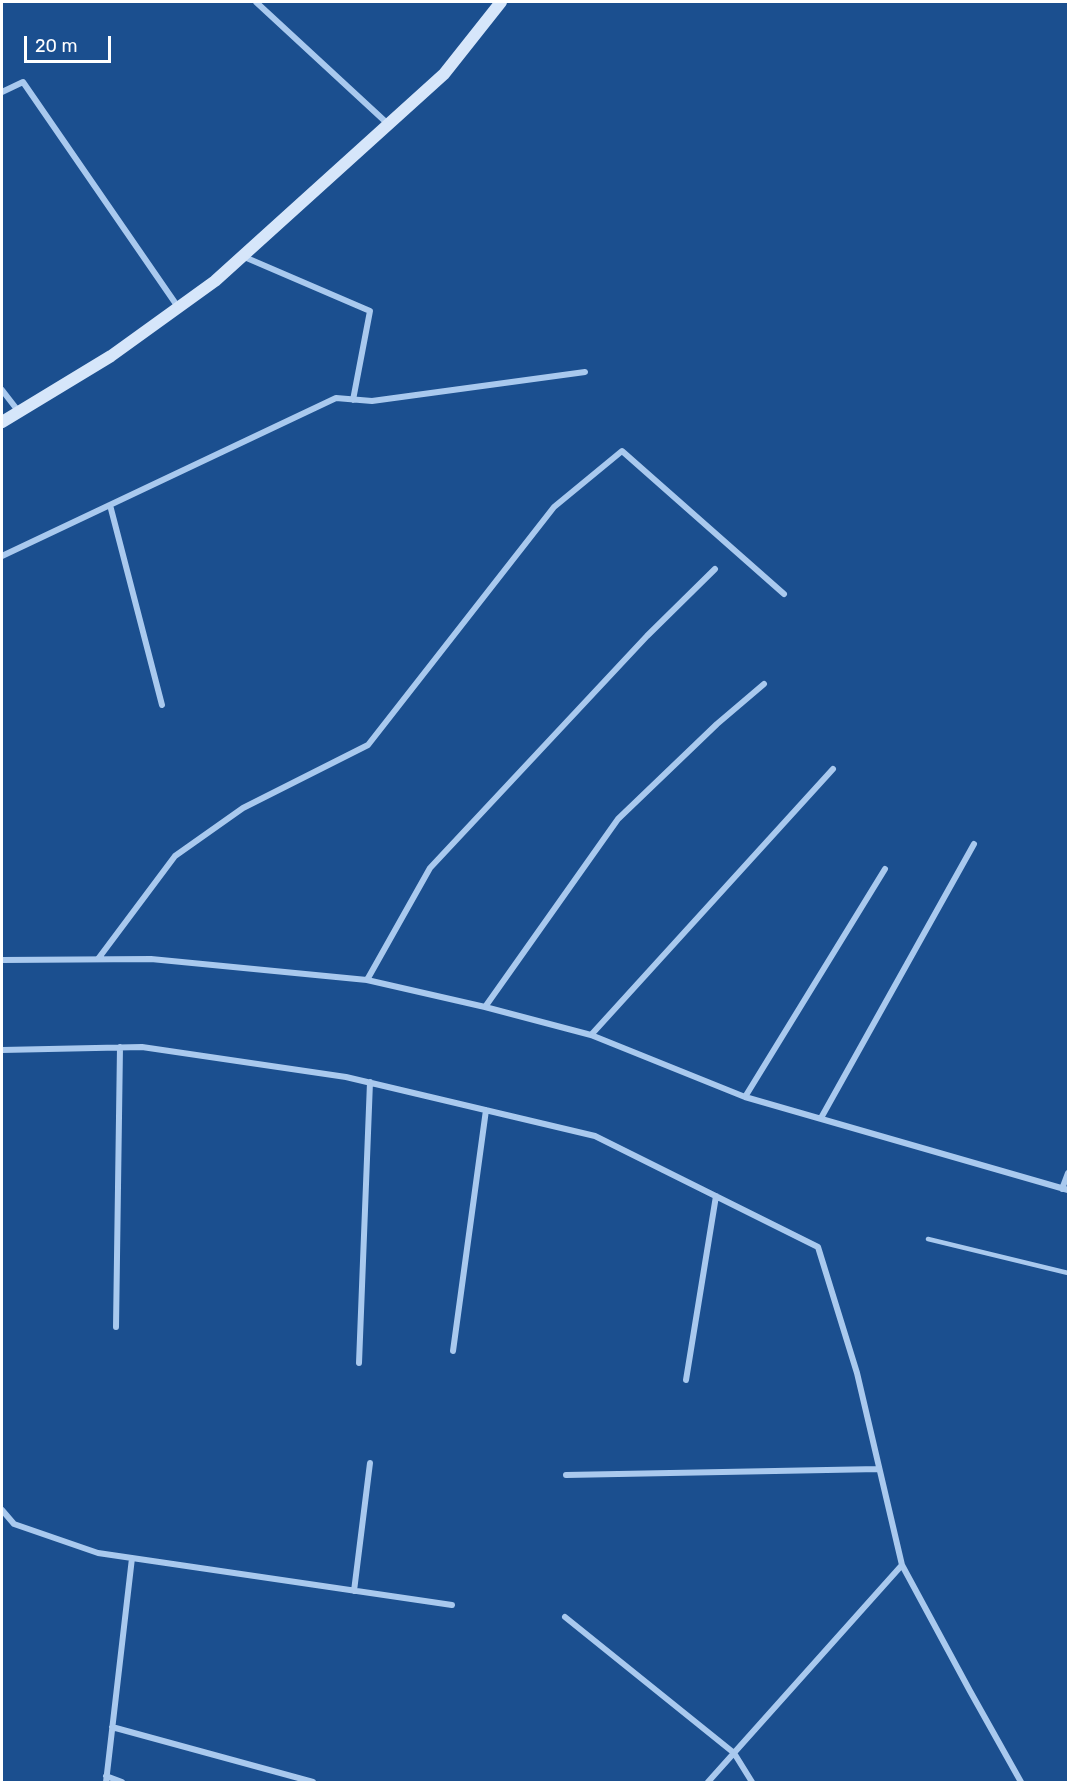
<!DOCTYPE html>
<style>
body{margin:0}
#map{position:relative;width:1070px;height:1784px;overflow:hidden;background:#1b4f8f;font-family:Rubik,sans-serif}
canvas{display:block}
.frame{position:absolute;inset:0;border:3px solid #fff;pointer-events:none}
.scale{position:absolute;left:24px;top:36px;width:87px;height:27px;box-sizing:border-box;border:3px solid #fff;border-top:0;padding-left:8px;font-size:18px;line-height:21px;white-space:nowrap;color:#fff;-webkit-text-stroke:4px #1b4f8f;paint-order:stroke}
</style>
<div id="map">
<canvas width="1070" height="1784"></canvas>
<div class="frame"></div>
<div class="scale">20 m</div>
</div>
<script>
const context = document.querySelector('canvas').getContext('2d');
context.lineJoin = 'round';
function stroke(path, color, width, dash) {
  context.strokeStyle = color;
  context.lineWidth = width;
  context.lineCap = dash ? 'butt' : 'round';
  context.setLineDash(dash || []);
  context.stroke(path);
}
const lane = new Path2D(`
 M928,1239L1068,1273`);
const street = new Path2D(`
 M256,2L388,124
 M2,92L23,82L178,307
 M242,256L370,311L353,400
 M2,390L19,412
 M110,505L162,705
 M2,556L336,398L372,401L585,372
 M98,959L175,856L243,808L368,745L554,507L622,451L784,594
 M2,960L151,959L367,980L485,1007L591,1035L745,1097L1068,1190
 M367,980L430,868L647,636L715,569
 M485,1007L618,819L717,724L764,684
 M591,1035L833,769
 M2,1050L142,1047L346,1077L595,1136L818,1247L857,1373L902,1565L970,1691L1021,1782
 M745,1097L885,869
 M821,1118L974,844
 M1062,1189L1068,1173
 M116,1327L120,1047
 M453,1351L486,1110
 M359,1363L370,1082
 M686,1380L716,1196
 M566,1475L879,1469
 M2,1510L14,1524L98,1553L452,1605
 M354,1591L370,1463
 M565,1617L734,1753L752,1782
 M112,1727L313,1782
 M106,1776L122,1782
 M106,1782L132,1558
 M708,1782L902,1565`);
const secondary = new Path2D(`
 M2,422L111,356L215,281L444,74L501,2`);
stroke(lane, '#a9c9ee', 4.5);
stroke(street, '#a9c9ee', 6);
stroke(secondary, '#d6e6fa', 12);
</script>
